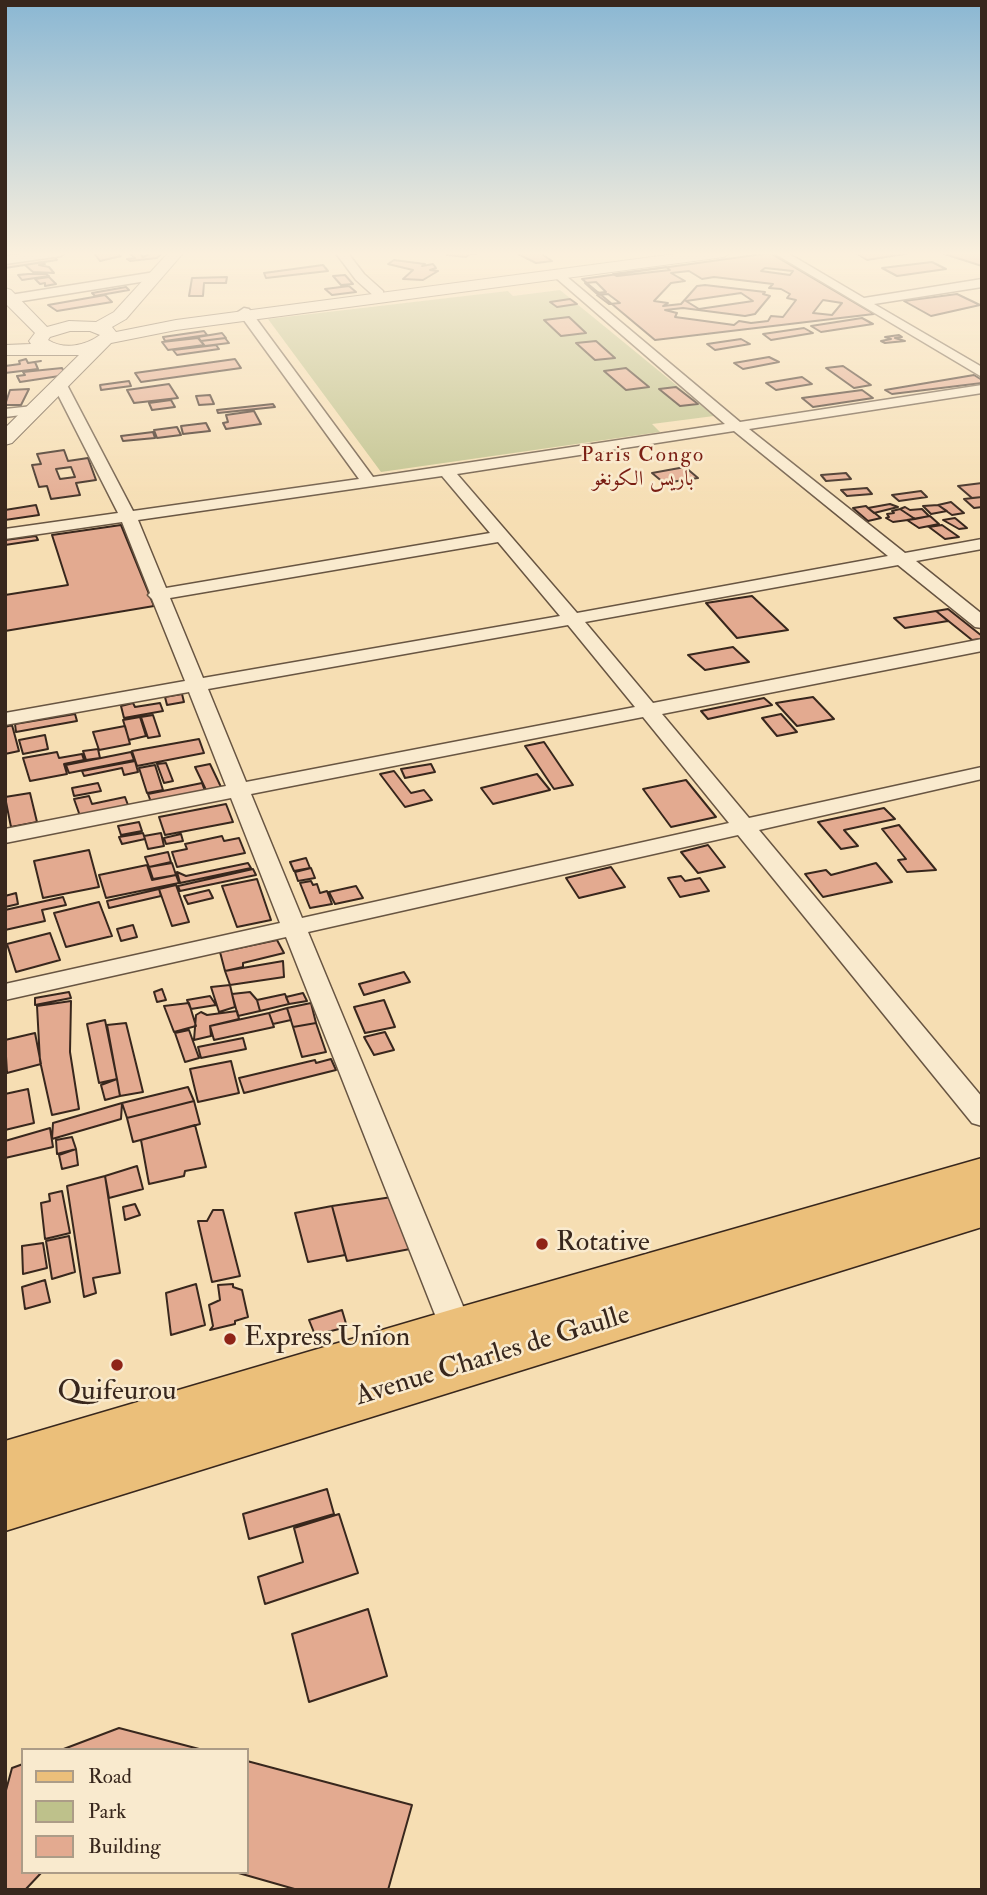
<!DOCTYPE html>
<meta charset="utf-8">
<style>
body{margin:0}
#map{position:relative;width:987px;height:1895px;overflow:hidden;background:#f6deb3;font-family:"IM FELL Double Pica",serif}
canvas{display:block}
.frame{position:absolute;inset:0;border:7px solid #38271d;pointer-events:none}
.legend{position:absolute;left:21px;top:1748px;width:228px;height:126px;box-sizing:border-box;background:#f9eace;border:2px solid #ac9c87;margin:0;padding:9px 12px;list-style:none;font-size:21px;color:#38271d}
.legend li{display:flex;align-items:center;gap:14px;height:35px}
.legend b{width:35px;border:2px solid #ac9c87}
</style>
<div id="map">
<canvas width="987" height="1895"></canvas>
<div class="frame"></div>
<ul class="legend">
<li><b style="height:9px;background:#ebbf7a"></b>Road</li>
<li><b style="height:19px;background:#bec18b"></b>Park</li>
<li><b style="height:19px;background:#e3aa90"></b>Building</li>
</ul>
</div>
<script>
const context = document.querySelector('canvas').getContext('2d');
context.lineJoin = 'round';
function fill(path, color) {
  context.fillStyle = color;
  context.fill(path, 'evenodd');
}
function stroke(path, color, width, dash) {
  context.strokeStyle = color;
  context.lineWidth = width;
  context.lineCap = dash ? 'butt' : 'round';
  context.setLineDash(dash || []);
  context.stroke(path);
}
function write(font, color, halo, rows, align = 'center') {
  context.font = font + ' "IM FELL Double Pica",Amiri,serif';
  context.lineWidth = 5;
  context.setLineDash([]);
  context.textBaseline = 'middle';
  context.strokeStyle = halo;
  context.fillStyle = color;
  for (const [text, x, y, turn = 0] of rows) {
    context.save();
    context.translate(x, y);
    context.rotate((+turn || 0) * Math.PI / 180);
    context.textAlign = isNaN(turn) ? turn : align;
    if (halo) context.strokeText(text, 0, 0);
    context.fillText(text, 0, 0);
    context.restore();
  }
}
const green = new Path2D(`
 M560,290L714,416L652,424L660,432L381,472L268,319L508,291L513,296Z`);
const building = new Path2D(`
 M93,252H115L121,256L100,261Z
 M128,252H138L143,257L154,252H163L157,258L130,261L127,259L135,258Z
 M451,252H500L470,254L466,257L447,255Z
 M514,252H539L552,261L536,263Z
 M854,252H917L867,260Z
 M938,252H982V266Z
 M770,253L874,314L655,340L582,279Z
 M54,255L57,260L5,268V264Z
 M394,260L425,264L422,266L433,264L436,268L430,270L438,271L423,280L403,279L413,270L388,264Z
 M42,262L45,264L39,265L49,267L54,273L33,272L25,265Z
 M932,262L946,269L897,276L882,268Z
 M323,265L328,271L266,278L264,273Z
 M666,267L670,270L617,276L613,274Z
 M765,268L793,271L790,275L761,271Z
 M689,271L702,279L714,277L773,284L769,288L781,289L790,294L787,298L796,300L783,317L771,316L768,321L751,323L739,321L734,325L675,317L677,313L665,310L683,308L745,316L755,314L770,296L763,294L765,292L705,285L697,286L681,304L663,306L668,303L654,301L671,283L685,281L671,273Z
 M28,274H46L49,276L22,280L18,275Z
 M345,275L353,284L341,285L333,276Z
 M49,277L56,284L45,286V283L40,284L35,279Z
 M227,277L226,283H204L203,296H189L192,278Z
 M596,282L606,292L596,293L585,283Z
 M349,286L356,292L332,295L325,289Z
 M126,287L129,290L95,296L92,293Z
 M741,293L753,301L699,309L686,301Z
 M608,294L620,303L609,304L597,295Z
 M957,294L980,305L931,316L904,301Z
 M105,295L112,302L57,311L48,305Z
 M570,299L577,304L557,307L550,302Z
 M823,300L842,303L832,315L813,313Z
 M569,317L586,333L561,336L544,320Z
 M862,318L873,324L821,332L811,326Z
 M804,328L813,333L771,340L763,334Z
 M204,331L207,335L165,341L163,337Z
 M222,333L226,338L201,341L198,337Z
 M899,335L902,337L895,338L905,341L885,343L881,341L891,339L885,337Z
 M198,338L204,345L168,350L162,342Z
 M225,338L229,343L205,346L201,341Z
 M741,339L750,344L715,350L707,344Z
 M596,341L615,358L595,360L576,343Z
 M216,345L219,349L177,355L173,350Z
 M769,357L779,362L743,369L734,363Z
 M26,359L28,363L41,361L35,362L38,369L5,373V366L20,364L19,361Z
 M235,359L241,368L141,382L135,373Z
 M843,366L871,385L854,388L826,368Z
 M62,368L66,375L20,382L17,376L25,375L23,372Z
 M626,368L649,387L626,390L604,371Z
 M974,375L982,380V383L892,394L885,390Z
 M802,377L812,384L776,390L766,383Z
 M129,381L131,386L101,390L100,385Z
 M169,384L178,398L134,403L127,390Z
 M676,387L698,404L680,406L659,389Z
 M29,389L21,405H5L10,390Z
 M862,390L873,398L813,407L802,398Z
 M210,395L214,404L199,405L196,396Z
 M171,400L175,407L152,410L149,403Z
 M273,404L275,407L218,413L217,410Z
 M254,411L261,424L226,429L223,423L228,422L226,415Z
 M206,423L210,431L183,434L181,426Z
 M177,427L181,435L157,438L154,430Z
 M153,432L155,438L123,441L121,436Z
 M64,450L68,461L88,458L96,480L76,483L80,495L51,499L47,486L39,487L32,465L41,464L37,454ZM71,467L75,477L60,479L56,469Z
 M685,467L698,478L664,483L652,473Z
 M846,473L851,479L826,481L821,475Z
 M982,483V497L972,498L958,486Z
 M867,488L872,494L847,496L841,490Z
 M921,491L927,497L899,501L892,495Z
 M982,497V507L974,508L964,499Z
 M951,502L958,508L964,513L952,515L938,505Z
 M890,504L898,507L874,513L868,508Z
 M36,505L39,515L5,520V510Z
 M938,505L947,511L931,514L923,506Z
 M866,506L868,508L881,518L868,521L853,508Z
 M905,507L910,510L922,509L929,516L915,519L900,509Z
 M900,509L915,519L893,522L886,518L889,517L887,514L894,513L892,511Z
 M930,516L939,524L919,528L907,520Z
 M955,518L967,528L959,529L943,520Z
 M121,525L154,606L5,631V595L68,585L52,535Z
 M942,525L959,537L945,539L929,527Z
 M36,536L38,540L5,545V540Z
 M752,596L788,630L737,638L706,603Z
 M948,609L982,636V639L972,640L936,611Z
 M936,611L948,621L905,628L894,618Z
 M733,647L749,662L705,670L688,655Z
 M182,694L184,702L167,705L165,697Z
 M813,697L834,719L797,726L776,703Z
 M764,698L772,705L708,719L701,711Z
 M133,703L135,707L160,703L163,711L124,718L121,706Z
 M75,714L77,721L16,732L15,724Z
 M781,714L797,732L777,736L762,718Z
 M153,715L160,736L148,738L141,717Z
 M140,717L146,736L129,740L123,720Z
 M12,725L19,751L5,754V727Z
 M125,726L130,744L99,750L93,732Z
 M45,735L48,749L23,754L19,740Z
 M199,739L204,753L137,766L132,751Z
 M544,742L573,785L554,789L525,746Z
 M98,749L100,758L86,760L83,751Z
 M57,752L59,758L82,754L84,760L64,764L67,774L30,781L23,758Z
 M131,752L134,760L69,773L66,765Z
 M135,761L138,772L124,775L122,768L84,776L82,771Z
 M166,763L173,781L164,783L157,764Z
 M210,764L221,787L206,790L195,767Z
 M431,764L435,772L405,778L401,769Z
 M155,765L163,790L147,793L139,768Z
 M394,771L411,793L424,790L432,800L405,807L380,774Z
 M537,774L550,790L493,804L481,788Z
 M686,780L716,817L671,827L643,789Z
 M98,783L101,791L74,796L72,788Z
 M202,783L205,791L151,802L148,794Z
 M30,793L37,822L11,827L5,797Z
 M89,796L92,804L125,797L128,805L80,816L74,799Z
 M226,804L233,822L165,835L159,817Z
 M884,808L895,819L844,830L858,846L841,849L818,822Z
 M139,822L142,831L121,835L118,826Z
 M899,825L936,870L907,872L898,860L906,859L882,829Z
 M143,833L145,839L122,844L119,837Z
 M161,833L164,846L148,849L144,836Z
 M181,834L183,841L166,844L164,838Z
 M222,836L224,841L239,838L245,853L177,867L172,852L187,849L185,844Z
 M708,845L725,867L698,873L681,852Z
 M89,850L99,887L43,898L34,861Z
 M168,852L171,862L149,867L145,857Z
 M306,858L310,868L294,871L290,862Z
 M172,863L176,875L153,879L149,867Z
 M248,863L251,868L180,883L177,872L186,876Z
 M876,863L892,882L823,897L805,874L826,870L831,875Z
 M147,865L152,880L176,875L179,883L106,898L99,875Z
 M611,867L625,887L579,898L566,878Z
 M311,868L315,878L298,881L295,872Z
 M253,869L256,875L180,891L178,886Z
 M681,876L685,881L700,878L709,891L680,897L668,878Z
 M257,879L271,920L237,927L222,886Z
 M311,881L313,885L317,884L320,893L327,891L332,904L310,908L300,883Z
 M176,885L189,922L172,926L159,889Z
 M356,886L363,898L335,904L329,892Z
 M159,889L161,896L109,908L107,901Z
 M209,890L213,898L188,904L184,896Z
 M16,893L18,904L5,907V896Z
 M63,897L66,905L42,910L45,921L5,930V910Z
 M99,902L112,936L66,947L54,913Z
 M133,925L137,937L121,941L117,929Z
 M50,933L60,960L16,972L7,944Z
 M277,940L284,953L243,963V967L225,971L220,952Z
 M283,961L284,977L230,985L225,971Z
 M404,972L410,982L364,995L359,984Z
 M230,985L235,1007L219,1012L211,987Z
 M162,989L166,1000L157,1002L154,992Z
 M69,992L71,998L35,1005V998Z
 M250,992L257,1000L260,1011L238,1016L232,994Z
 M303,993L307,1001L289,1004L286,997Z
 M285,994L289,1004L260,1011L257,1000Z
 M210,996L216,1005L191,1009L187,1000Z
 M384,1000L395,1027L365,1033L354,1007Z
 M71,1001L70,1052L79,1109L52,1115L40,1061L37,1006Z
 M189,1003L196,1026L174,1032L164,1006Z
 M311,1003L316,1023L293,1027L287,1008Z
 M287,1008L291,1020L273,1024L269,1013Z
 M237,1011L239,1019L210,1026L211,1036L194,1040L196,1015L201,1012L207,1015Z
 M269,1013L274,1027L214,1040L210,1026Z
 M105,1020L117,1079L99,1083L87,1024Z
 M126,1023L143,1092L120,1096L107,1025Z
 M316,1023L326,1052L302,1057L293,1027Z
 M189,1030L199,1058L185,1062L175,1033Z
 M385,1032L394,1050L374,1055L364,1037Z
 M35,1033L41,1064L7,1073L5,1040Z
 M243,1038L246,1049L201,1058L198,1047Z
 M331,1059L336,1070L244,1093L239,1078L315,1060L316,1063Z
 M231,1061L239,1093L198,1102L190,1069Z
 M117,1079L120,1096L105,1100L101,1085Z
 M188,1087L194,1101L127,1118L122,1103Z
 M28,1089L34,1123L5,1130V1094Z
 M194,1101L200,1124L133,1142L127,1118Z
 M122,1103L121,1119L52,1139L53,1123Z
 M195,1125L206,1167L185,1171L184,1176L149,1184L141,1140Z
 M50,1128L53,1147L5,1158V1141Z
 M72,1137L76,1149L57,1154L56,1140Z
 M76,1149L78,1165L62,1169L59,1155Z
 M137,1166L143,1189L109,1198L105,1176Z
 M105,1176L120,1273L93,1278L96,1293L84,1297L67,1186Z
 M62,1191L70,1233L45,1239L41,1203L50,1201L49,1194Z
 M392,1197L410,1249L347,1261L332,1206Z
 M135,1204L140,1215L125,1220L123,1207Z
 M332,1206L345,1255L308,1262L295,1213Z
 M213,1210H223L240,1276L212,1282L198,1221H207Z
 M69,1236L75,1272L52,1279L46,1241Z
 M43,1243L47,1268L23,1274L22,1246Z
 M45,1280L50,1302L25,1309L22,1287Z
 M196,1284L205,1325L171,1335L166,1293Z
 M233,1284V1287L242,1290L248,1317L235,1321V1324L210,1330L213,1326L209,1305L220,1300L218,1285Z
 M342,1310L347,1327L315,1335L309,1320Z
 M327,1489L334,1514L249,1539L243,1514Z
 M339,1514L358,1573L265,1604L258,1577L303,1562L294,1528Z
 M368,1609L387,1676L309,1702L292,1634Z
 M119,1728L203,1750H61Z
 M247,1761L412,1805L388,1890H298L235,1872H247Z
 M23,1764V1872H42L25,1890H5V1794L12,1768Z`);
const minor = new Path2D(`
 M36,252H67L61,256L5,264V256Z
 M335,252H347L364,274L383,291V297H375L356,280Z
 M772,252H786L864,298L982,279V287L874,304L982,367V377Z
 M560,271L740,422L982,385V393L749,429L905,553L982,539V549L916,561L982,614V628L975,627L898,565L585,622L653,703L982,639V651L662,714L749,818L982,767V779L759,830L982,1097V1126L972,1123L738,835L308,932L477,1340L472,1349L461,1353L450,1349L445,1340L286,937L5,1000V984L280,923L231,798L5,843V829L226,786L189,692L5,725V713L185,681L152,599L148,595L150,593L122,522L5,539V529L118,513L52,383L59,379L66,383L133,511L359,479L238,312L244,308L249,309L373,477L725,424L556,278V272ZM734,431L888,556L577,613L457,474ZM442,476L490,533L166,588L138,520ZM498,542L560,616L203,678L170,598ZM568,625L635,707L246,782L208,689ZM643,717L729,823L302,918L251,794Z
 M155,272L159,273V279L10,303L5,301L6,296L10,295Z
 M33,406L40,410L38,413L5,417V409Z`);
const tertiary = new Path2D(`
 M169,252H184L126,319L112,327L116,332L176,320L690,252H731L724,257L176,330L111,343L12,443L5,445V428L79,355H5V345L31,344L29,341L35,333L5,303V288L11,290L47,327L69,321L96,322L114,312ZM70,331H90L100,335C85,346 64,350 48,340L50,337Z`);
const primary = new Path2D(`
 M982,1158V1227L5,1531V1441L457,1308Z`);
const markers = [
 [542,1244,7,"#8f2418"],
 [230,1339,7,"#8f2418"],
 [117,1365,7,"#8f2418"]
];
const farNeighbourhoodnames = [
 ["Paris Congo",643,456],
 ["باريس الكونغو",643,480]
];
const nearPoinames = [
 ["Rotative",556,1244],
 ["Express Union",244,1339],
 ["Quifeurou",117,1393,"center"]
];
const nearStreetnames = [
 ["Avenue Charles de Gaulle",493,1357,-17]
];
fill(green, '#bec18b');
fill(building, '#e3aa90');
stroke(building, '#38271d', 2);
stroke(minor, '#685542', 3);
stroke(tertiary, '#685542', 2);
stroke(primary, '#38271d', 3);
fill(minor, '#f9eace');
fill(tertiary, '#f9eace');
fill(primary, '#ebbf7a');
const sky = context.createLinearGradient(0, 0, 0, 517);
sky.addColorStop(0, '#8ab7d3');
sky.addColorStop(0.49, '#fbf0dd');
sky.addColorStop(1, '#fbf0dd00');
context.fillStyle = sky;
context.fillRect(0, 0, 987, 517);
for (const [x, y, r, color] of markers) {
  const dot = new Path2D();
  dot.arc(x, y, r, 0, 2 * Math.PI);
  context.fillStyle = color;
  context.fill(dot);
  stroke(dot, '#f9eace', 2.5);
}
context.letterSpacing = '2px';
write('21px', '#7a1f14', '#f9eace', farNeighbourhoodnames);
context.letterSpacing = '0px';
write('28px', '#38271d', '#f9eace', nearPoinames, 'left');
write('28px', '#38271d', '#f9eace', nearStreetnames);
</script>
